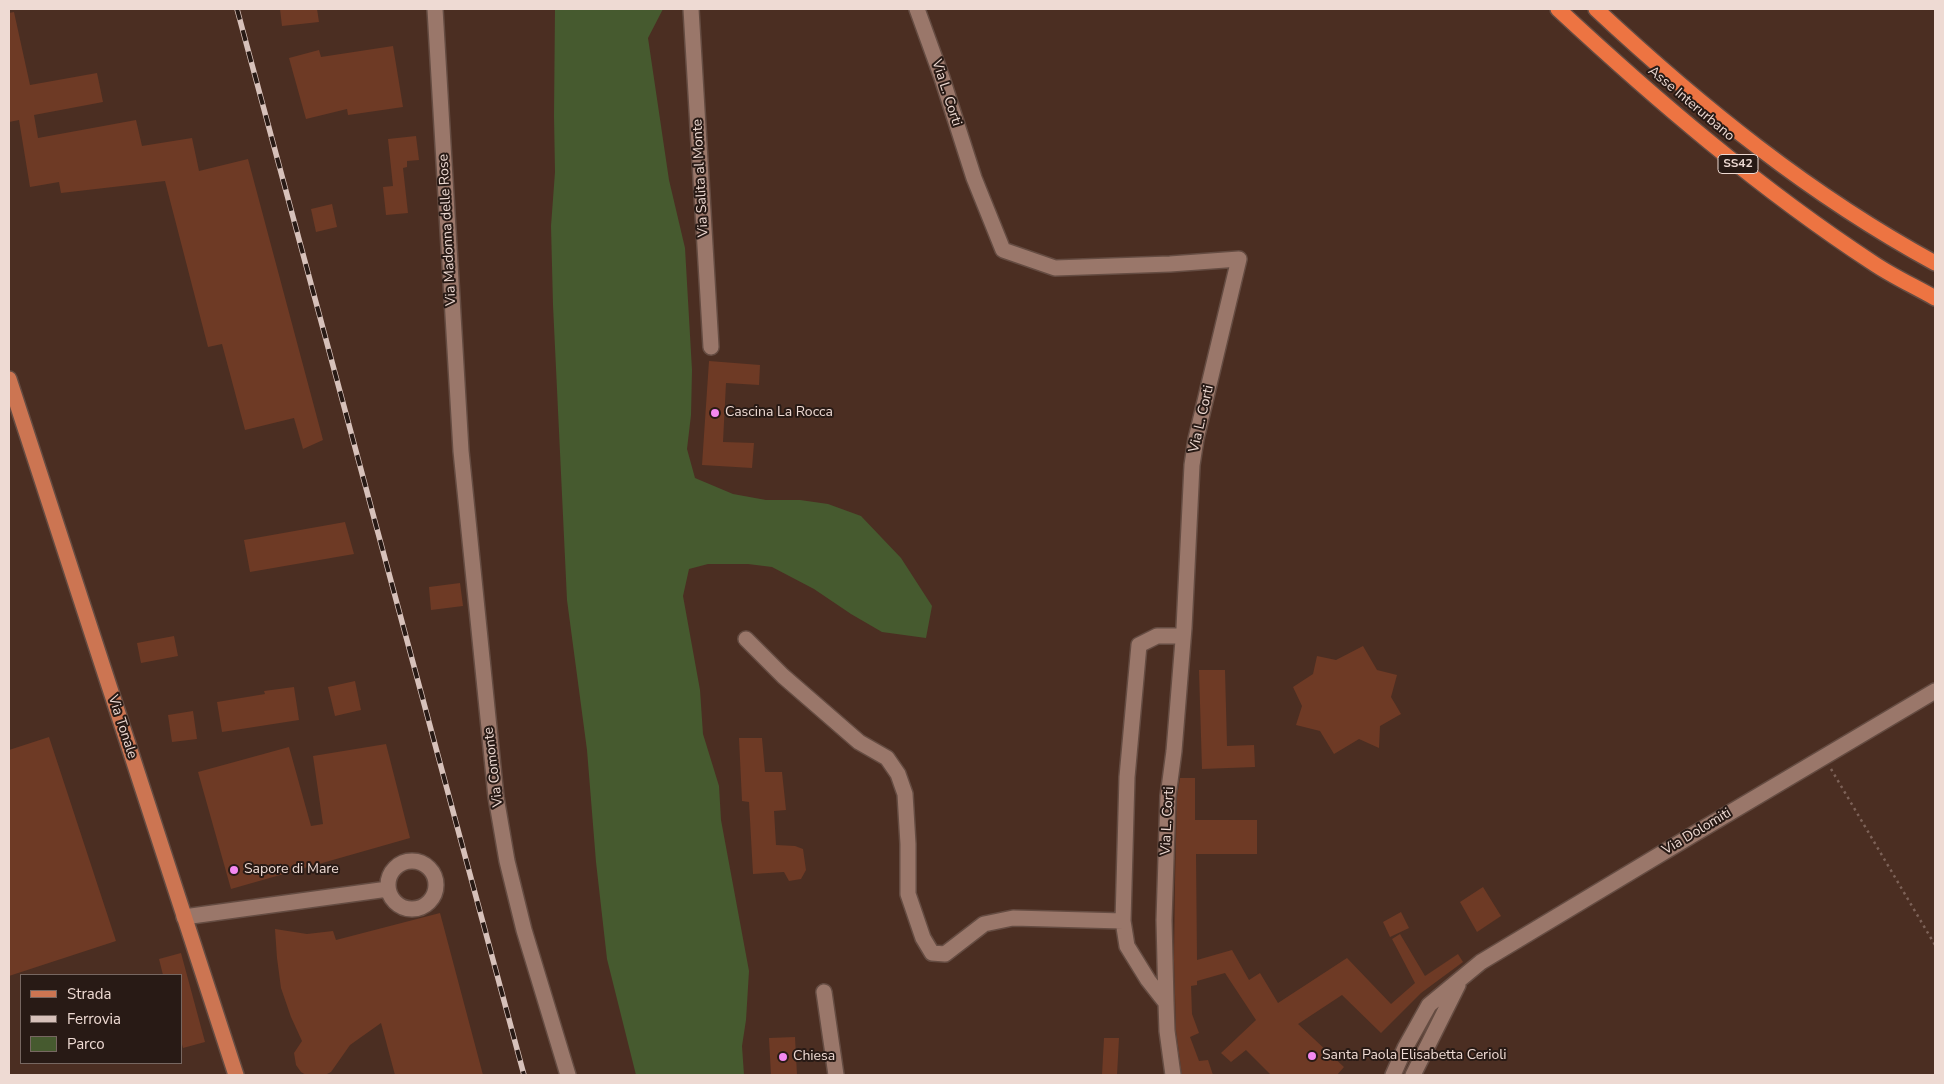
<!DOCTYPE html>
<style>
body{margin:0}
#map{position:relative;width:1944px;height:1084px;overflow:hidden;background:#4b2e22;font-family:"Nunito Sans",sans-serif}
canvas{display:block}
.frame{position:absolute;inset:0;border:10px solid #eedad3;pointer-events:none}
.legend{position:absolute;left:20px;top:974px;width:162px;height:90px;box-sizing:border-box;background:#281a15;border:1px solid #776761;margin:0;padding:6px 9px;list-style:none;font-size:15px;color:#eedad3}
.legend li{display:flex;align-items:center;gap:10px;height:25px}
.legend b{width:25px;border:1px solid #776761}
</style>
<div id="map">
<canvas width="1944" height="1084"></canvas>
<div class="frame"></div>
<ul class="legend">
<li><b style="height:6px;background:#cc7552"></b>Strada</li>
<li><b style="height:6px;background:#d7c1ba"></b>Ferrovia</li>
<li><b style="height:14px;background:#465a2f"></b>Parco</li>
</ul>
</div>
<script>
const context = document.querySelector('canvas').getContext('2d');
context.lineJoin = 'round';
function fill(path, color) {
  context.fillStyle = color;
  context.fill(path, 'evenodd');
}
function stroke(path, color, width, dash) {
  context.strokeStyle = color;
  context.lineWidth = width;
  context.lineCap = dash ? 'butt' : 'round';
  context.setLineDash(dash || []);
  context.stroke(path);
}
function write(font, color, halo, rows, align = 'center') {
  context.font = font + ' "Nunito Sans",sans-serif';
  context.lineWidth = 4;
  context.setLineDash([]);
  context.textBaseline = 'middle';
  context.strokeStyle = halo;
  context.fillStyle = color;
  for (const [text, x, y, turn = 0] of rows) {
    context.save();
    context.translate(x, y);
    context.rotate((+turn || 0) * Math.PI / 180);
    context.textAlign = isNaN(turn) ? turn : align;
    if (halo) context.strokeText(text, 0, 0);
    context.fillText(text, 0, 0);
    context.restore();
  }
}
const green = new Path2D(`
 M555,9H663L648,38L669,180L685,248L692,370L691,415L687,449L695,478L733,494L766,500H800L828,504L861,516L901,558L932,606L926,638L882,632L851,614L814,589L772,567L748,564H708L689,569L683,596L700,690L703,734L719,786L721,820L749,971L746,1020L742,1046L744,1075H636L607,959L596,862L587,750L567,600L553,305L551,226L555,172L554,116Z`);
const building = new Path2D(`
 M280,9H317L319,22L282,26Z
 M14,12L30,85L97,73L103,102L34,115L38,138L136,120L142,146L192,138L199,171L248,159L323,440L303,449L294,418L245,430L222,344L208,347L165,181L61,193L59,182L30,187L19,120L9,122V13Z
 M393,46L403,107L348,115L347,109L306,119L289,58L319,50L321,57Z
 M416,136L419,160L407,161V167L403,168L408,213L386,215L383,187L393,186L388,139Z
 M332,204L337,227L316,232L311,209Z
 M709,361L760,365L759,385L726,383L723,442L754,443L752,468L702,465Z
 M345,522L354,554L250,572L244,540Z
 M460,583L463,606L431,610L429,587Z
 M174,636L178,656L141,663L137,643Z
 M1363,646L1377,670L1397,675L1391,697L1401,714L1380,726L1379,748L1359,739L1334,754L1320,731L1296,725L1302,706L1293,687L1313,674L1317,656L1336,660Z
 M1199,670H1225L1227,746L1254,745L1255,767L1202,769Z
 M355,681L361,710L335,716L328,687Z
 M294,687L299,720L222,732L217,702L265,694L264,691Z
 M193,711L197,739L172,742L168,715Z
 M49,737L116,941L9,976V750Z
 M739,738H762L765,772H782L786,810L774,811L776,845L795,846L803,849L806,870L801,879L789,881L784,872L753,874L749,802L742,801Z
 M386,744L410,838L231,889L198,772L289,747L311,826L323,824L313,756Z
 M1180,778H1195V820H1257V854H1196L1197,960L1232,950L1249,980L1260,973L1278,1003L1347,958L1391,1004L1415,983L1392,939L1400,934L1425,976L1458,954L1463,962L1421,993L1381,1033L1342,995L1298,1024L1344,1067L1337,1075H1271L1246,1050L1231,1062L1221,1053L1256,1020L1225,973L1197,981V985L1191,986L1192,1014L1199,1033L1190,1037L1199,1061L1208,1060L1213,1075H1182L1176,1030L1174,959L1175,882L1177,797Z
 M1483,887L1501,916L1477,932L1460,902Z
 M1401,912L1409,928L1390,937L1383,922Z
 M440,913L483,1075H395L381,1023L350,1045L331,1072L325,1075H306L301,1072L296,1065L294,1053L302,1041L291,1017L281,988L277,958L275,929L307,934L333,931L336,940Z
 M181,953L205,1042L183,1048L181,1041V975H163L159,959Z
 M795,1037L797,1075H771L769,1038Z
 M1104,1038H1119L1117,1075H1102Z`);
const path = new Path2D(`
 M1831,769L1935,945`);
const minor = new Path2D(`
 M435,9L461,451L496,797L507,861L524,930L568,1075
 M691,9L711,347
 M917,9L942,78L974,178L1003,250L1055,268L1170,264L1239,259L1196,439L1192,465L1184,628L1174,751L1168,796L1164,920L1166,1003L1167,1031L1173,1075
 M746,639L783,676L859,742L887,758L898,774L905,794L908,844V894L923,938L932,953L945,954L984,924L1013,918L1123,921
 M388 885a24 24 0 1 1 48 0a24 24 0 1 1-48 0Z
 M184,917L388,889
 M824,992L836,1075
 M1166,1003L1148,980L1127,946L1123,921L1127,777L1139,645L1157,636H1183
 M1393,1075L1405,1048L1429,1005L1481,962L1694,834L1935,691
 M1413,1075L1458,985`);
const major = new Path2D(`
 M9,379L236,1075`);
const highway = new Path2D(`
 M1558,9C1656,100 1760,189 1873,263C1892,276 1914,286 1935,298
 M1596,9C1700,106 1810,195 1935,263`);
const rail = new Path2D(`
 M237,9L524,1075`);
const markers = [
 [715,413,5,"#f489f0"],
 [234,870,5,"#f489f0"],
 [1312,1056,5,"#f489f0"],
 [783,1057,5,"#f489f0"]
];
const shields = [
 [1738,164,40]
];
const shieldNames = [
 ["SS42",1738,164]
];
const streetNames = [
 ["Via L. Corti",946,93,72],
 ["Asse Interurbano",1691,104,40],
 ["Via Salita al Monte",701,178,-93],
 ["Via Madonna delle Rose",448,230,-93],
 ["Via L. Corti",1202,419,-77],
 ["Via Tonale",122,727,72],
 ["Via Comonte",494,767,-97],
 ["Via L. Corti",1168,821,-87],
 ["Via Dolomiti",1697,832,-31]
];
const poiNames = [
 ["Cascina La Rocca",725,413],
 ["Sapore di Mare",244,870],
 ["Santa Paola Elisabetta Cerioli",1322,1056],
 ["Chiesa",793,1057]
];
fill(green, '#465a2f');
fill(building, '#6e3a25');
stroke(minor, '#654c42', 18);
stroke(major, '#654c42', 18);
stroke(highway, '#654c42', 18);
stroke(path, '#7d6258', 2.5, [2.5, 4]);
stroke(minor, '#9a776a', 15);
stroke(major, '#cc7552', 15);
stroke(highway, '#ed7442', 15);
stroke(rail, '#d7c1ba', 5.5);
stroke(rail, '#281a15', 4, [11]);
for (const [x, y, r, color] of markers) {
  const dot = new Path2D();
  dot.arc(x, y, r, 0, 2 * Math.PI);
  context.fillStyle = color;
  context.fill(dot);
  stroke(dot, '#281a15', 2);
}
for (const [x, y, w] of shields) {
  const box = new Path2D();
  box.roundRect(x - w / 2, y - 9.5, w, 19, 4);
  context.fillStyle = '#281a15';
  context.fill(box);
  stroke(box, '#eedad3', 1);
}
write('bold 12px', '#eedad3', null, shieldNames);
write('14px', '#eedad3', '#281a15', streetNames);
write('14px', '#eedad3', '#281a15', poiNames, 'left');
</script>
